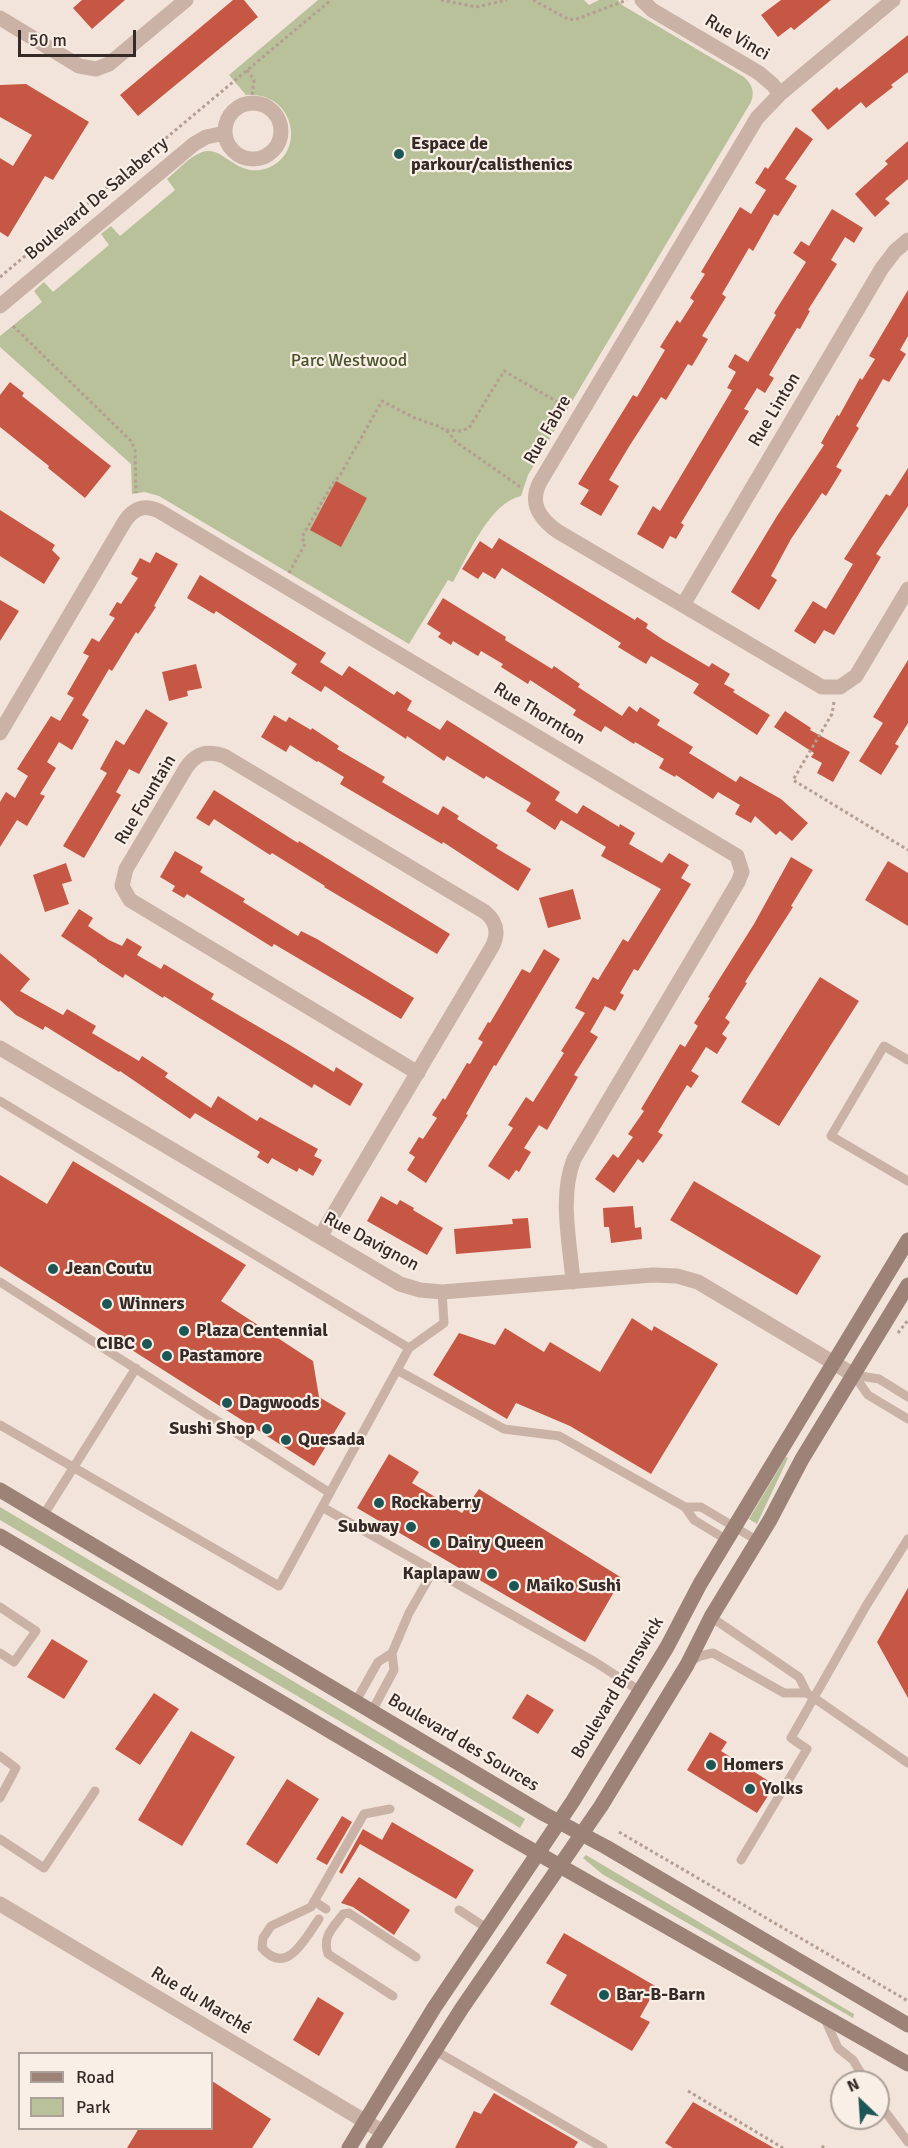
<!DOCTYPE html>
<meta charset="utf-8">
<style>
body{margin:0}
#map{position:relative;width:908px;height:2148px;overflow:hidden;background:#f2e4da;font-family:Signika,sans-serif}
canvas{display:block}
.legend{position:absolute;left:18px;top:2052px;width:195px;height:78px;box-sizing:border-box;background:#f9efe7;border:2px solid #aba09a;margin:0;padding:8px 10px;list-style:none;font-size:18px;color:#362a27}
.legend li{display:flex;align-items:center;gap:12px;height:30px}
.legend b{width:30px;border:2px solid #aba09a}
.north{position:absolute;left:830px;top:2070px;width:60px;height:60px;box-sizing:border-box;background:#f9efe7;border:2px solid #aba09a;border-radius:50%;rotate:335deg;font-size:16px;font-weight:700;line-height:24px;text-align:center;color:#362a27}
.north::after{content:'';display:block;margin:auto;width:21px;height:27px;background:#1d5755;clip-path:polygon(50% 0,100% 100%,50% 72%,0 100%)}
.scale{position:absolute;left:18px;top:30px;width:118px;height:27px;box-sizing:border-box;border:3px solid #362a27;border-top:0;padding-left:8px;font-size:18px;line-height:21px;white-space:nowrap;color:#362a27;-webkit-text-stroke:4px #f9efe7;paint-order:stroke}
</style>
<div id="map">
<canvas width="908" height="2148"></canvas>
<ul class="legend">
<li><b style="height:8px;background:#9d8278"></b>Road</li>
<li><b style="height:16px;background:#b8c19a"></b>Park</li>
</ul>
<div class="north">N</div>
<div class="scale">50 m</div>
</div>
<script>
const context = document.querySelector('canvas').getContext('2d');
context.lineJoin = 'round';
function fill(path, color) {
  context.fillStyle = color;
  context.fill(path, 'evenodd');
}
function stroke(path, color, width, dash) {
  context.strokeStyle = color;
  context.lineWidth = width;
  context.lineCap = dash ? 'butt' : 'round';
  context.setLineDash(dash || []);
  context.stroke(path);
}
function write(font, color, halo, rows, align = 'center') {
  context.font = font + ' Signika,sans-serif';
  context.lineWidth = 4.5;
  context.setLineDash([]);
  context.textBaseline = 'middle';
  context.strokeStyle = halo;
  context.fillStyle = color;
  for (const [text, x, y, turn = 0] of rows) {
    context.save();
    context.translate(x, y);
    context.rotate((+turn || 0) * Math.PI / 180);
    context.textAlign = isNaN(turn) ? turn : align;
    if (halo) context.strokeText(text, 0, 0);
    context.fillText(text, 0, 0);
    context.restore();
  }
}
const green = new Path2D(`
 M318,0H584L589,5L599,0H618L622,5L744,77C752,84 755,92 751,102L528,475L521,496C489,503 468,556 453,582L448,580L409,644L159,496L145,492L132,494L131,464L0,347V336L42,302L34,291L44,282L53,292L109,245L101,234L111,226L120,236L175,190L167,179C177,171 188,158 200,153C223,142 235,180 268,168C307,153 295,91 246,95L229,75Z
 M786,1457L788,1458L757,1524L749,1519Z
 M0,1507L525,1819L520,1828L0,1520Z
 M586,1855L854,2014L853,2018L602,1874L583,1858Z`);
const building = new Path2D(`
 M82,0H125L92,29L73,8Z
 M233,0H244L258,17L138,116L120,95Z
 M781,0H831L794,30L791,27L778,37L761,15Z
 M908,35V72L891,85L893,87L866,108L861,102L828,130L811,110L837,87L839,90Z
 M26,84L89,122L53,180L45,176L8,237L0,232V158L13,166L32,135L0,117V85Z
 M796,127L813,139L785,179L797,186L778,216L774,214L753,251L749,248L722,294L726,297L702,336L708,339L692,366L688,364L666,400L661,397L630,445L609,480L619,486L601,516L580,504L589,490L578,484L633,395L637,397L665,350L660,347L677,320L680,323L694,301L690,298L705,274L701,272L740,207L751,214L766,190L755,183L765,167L768,169Z
 M908,141V179L885,199L890,203L875,217L855,194L888,164L885,161Z
 M832,209L863,228L854,243L845,237L831,260L837,264L808,310L810,311L800,329L797,328L769,375L774,378L765,393L757,388L744,409L749,411L681,523L684,525L676,539L670,536L663,549L637,534L653,506L660,511L732,390L727,388L736,372L728,367L735,354L748,362L776,315L774,313L806,262L793,253L801,241L809,246Z
 M908,290V336L900,350L906,354L889,382L883,379L856,426L859,428L836,467L842,470L826,496L822,493L791,539L771,576L777,580L759,610L731,592L777,516L824,445L821,443L837,415L839,416L860,378L862,380L875,359L869,356Z
 M10,382L24,393L22,396L111,466L85,498L48,468L49,466L0,427V395Z
 M908,468V506L876,554L881,557L834,635L824,630L815,644L794,631L813,601L826,609L853,564L844,559L886,494L890,496Z
 M336,481L367,498L341,547L310,530Z
 M0,510L55,545L52,550L60,558L44,584L0,556Z
 M499,538L635,620L637,617L648,624L646,628L662,639L709,667L712,663L730,674L724,684L735,690L733,692L770,715L757,735L693,693L699,684L651,656L646,664L618,647L621,643L502,568L495,579L483,572L478,579L462,569L480,541L492,549Z
 M156,552L178,564L154,606L156,607L138,634L136,632L112,671L109,669L82,715L89,720L72,750L59,742L47,762L56,768L40,794L45,796L27,826L17,820L0,847V802L6,792L15,798L28,776L17,769L51,716L60,721L74,698L67,694L89,656L83,653L92,638L99,642L115,618L109,615L117,602L121,604L138,578L131,574L140,558L150,563Z
 M200,575L326,653L320,662L342,676L349,666L394,695L397,691L412,701L407,710L440,730L447,720L560,792L555,800L577,814L583,805L619,827L620,824L635,833L629,844L662,863L669,853L689,865L681,878L691,884L638,971L634,969L620,993L624,995L615,1011L605,1006L590,1032L598,1037L574,1075L578,1077L547,1130L539,1125L524,1148L531,1152L519,1172L516,1170L509,1180L488,1166L513,1128L508,1125L526,1097L533,1102L564,1053L561,1051L585,1013L575,1008L593,977L598,980L623,939L628,942L661,889L601,856L606,847L561,820L555,830L526,811L531,803L486,776L484,779L447,756L444,761L407,736L406,739L325,686L321,692L291,673L297,664L216,611L214,614L187,598Z
 M443,598L506,637L505,640L552,669L554,666L580,684L578,687L622,716L629,706L637,712L640,707L660,720L657,725L693,747L689,753L736,782L740,776L781,799L808,823L792,841L780,831L776,835L755,816L751,823L735,814L740,805L718,792L713,799L676,775L675,777L659,768L664,759L635,742L634,744L605,726L601,732L573,715L576,710L530,680L528,684L501,667L503,664L481,651L478,656L453,641L451,645L438,637L441,633L427,624Z
 M0,600L19,611L0,641Z
 M908,660V723L895,744L899,746L881,775L859,761L883,723L873,717Z
 M196,664L202,688L187,691L188,696L169,701L162,672Z
 M146,709L168,723L139,774L129,769L116,792L121,795L84,858L63,846L107,773L100,769L116,740L124,745Z
 M785,711L811,728L810,730L850,752L833,782L817,773L822,763L811,757L814,753L774,727Z
 M274,715L286,722L289,717L311,730L312,728L339,746L337,749L385,777L382,782L429,810L438,815L443,806L459,816L457,819L498,845L496,848L531,869L518,891L443,842L442,844L340,784L344,777L318,761L317,762L290,745L286,752L261,737Z
 M214,790L298,843L299,841L450,934L437,954L324,887L325,886L272,853L270,855L214,819L209,826L196,818Z
 M175,851L203,867L200,872L245,899L243,902L298,936L301,931L317,939L414,998L401,1019L274,944L272,947L187,894L184,898L172,891L175,886L160,877Z
 M791,857L813,870L791,906L793,907L745,982L747,983L725,1018L730,1022L722,1034L727,1038L717,1054L706,1047L691,1071L699,1076L691,1088L687,1085L658,1132L663,1135L643,1163L638,1159L614,1193L595,1179L613,1154L618,1158L633,1137L628,1134L644,1111L641,1109L680,1044L685,1047L698,1026L694,1023L710,998L708,997L754,924Z
 M888,861L908,873V926L865,900Z
 M66,863L72,881L62,884L69,904L45,912L33,875Z
 M573,889L581,919L548,928L539,898Z
 M79,909L93,918L88,926L109,940L122,946L127,938L142,947L137,955L161,969L164,964L214,994L211,999L288,1044L334,1072L336,1067L363,1084L350,1106L314,1084L312,1088L164,996L163,998L125,974L123,978L97,961V960L61,936Z
 M544,949L560,959L496,1066L494,1065L466,1114L468,1115L426,1183L407,1170L415,1157L409,1153L419,1137L423,1139L437,1118L432,1115L443,1098L445,1100L467,1063L470,1064L483,1042L478,1039L488,1022L490,1023L522,969L530,973Z
 M0,953L30,979L20,991L63,1015L67,1009L96,1026L92,1033L139,1061L142,1056L168,1073L165,1077L211,1108L218,1096L257,1121L260,1117L318,1149L314,1156L322,1160L313,1176L299,1168L297,1172L272,1158L268,1164L257,1157L260,1152L195,1113L190,1119L120,1071L119,1072L45,1026L43,1030L16,1015L0,1000Z
 M820,977L859,1001L779,1126L741,1102Z
 M73,1161L246,1265L221,1301L313,1361L319,1397L346,1413L314,1466L0,1266V1175L47,1204Z
 M694,1181L821,1256L797,1295L670,1220Z
 M381,1196L397,1205L400,1200L414,1208L413,1210L443,1228L427,1255L367,1221Z
 M633,1206L635,1228L641,1227L642,1239L611,1243L609,1227H604L603,1208Z
 M528,1218L531,1248L456,1254L454,1229L513,1224L512,1219Z
 M632,1318L652,1331L654,1326L718,1364L651,1474L570,1426L516,1403L507,1419L433,1375L459,1333L495,1345L505,1328L544,1352L550,1342L600,1372Z
 M389,1454L419,1472L412,1483L462,1513L479,1489L622,1578L585,1642L357,1508Z
 M908,1588V1698L877,1642Z
 M52,1639L88,1661L64,1699L27,1677Z
 M154,1693L179,1709L140,1765L115,1749Z
 M527,1694L554,1710L538,1734L512,1718Z
 M191,1731L235,1757L182,1846L138,1820Z
 M710,1732L727,1742L721,1751L775,1785L757,1813L687,1770Z
 M287,1779L319,1799L277,1864L246,1844Z
 M342,1816L352,1822L327,1865L316,1859Z
 M392,1822L474,1870L456,1899L360,1844L342,1874L339,1872L363,1829L382,1840Z
 M359,1877L410,1910L394,1935L353,1907L341,1903Z
 M564,1933L657,1987L640,2017L650,2022L632,2051L550,2004L567,1975L546,1963Z
 M318,1997L344,2013L319,2056L293,2040Z
 M212,2081L271,2119L252,2148H127L139,2128H212Z
 M494,2093L578,2142L574,2148H455L474,2111L481,2114Z
 M693,2102L774,2148H673L665,2143Z`);
const path = new Path2D(`
 M441,0L476,7L507,0
 M533,0L566,18L574,20L627,0
 M247,70L254,80L251,104
 M0,277L331,0
 M13,326L131,441L135,450L136,493
 M446,430L461,431L469,428L504,371L568,408
 M289,573L305,544L302,537L334,481L339,477L382,401L415,418L438,426L448,432L456,442L522,488
 M834,702L832,714L793,780L908,850
 M898,1333L908,1320
 M619,1832L908,2001
 M688,2091L783,2148
 M822,2148L825,2144`);
const lane = new Path2D(`
 M908,1060L884,1046L831,1136L908,1181
 M0,1101L409,1348
 M0,1282L330,1493
 M397,1370L504,1429L559,1436L685,1507L694,1520L727,1540
 M854,1375L868,1395L908,1419
 M854,1375L879,1379L908,1397
 M0,1425L279,1586L409,1348L444,1323L442,1292
 M322,1507L595,1662L640,1691
 M685,1507H701L758,1541
 M43,1516L136,1368
 M0,1607L36,1631L14,1662L0,1653
 M711,1617L799,1677L807,1693L908,1763
 M690,1662L700,1656L713,1653L784,1693H807
 M356,1701L378,1662L392,1653
 M372,1711L394,1670L392,1653L409,1613L433,1571
 M0,1756L16,1768L0,1798
 M0,1839L44,1868L95,1791
 M741,1860L807,1749L791,1738L866,1606L908,1539
 M314,1901L326,1909
 M459,1910L488,1929
 M319,1919C305,1938 287,1977 262,1948L263,1938L271,1926L311,1907L364,1814L390,1809
 M393,1996L328,1954C322,1936 333,1928 343,1914L349,1913L416,1957
 M824,2017L838,2048L853,2060L866,2082
 M434,2050L603,2148
 M878,2102L908,2142`);
const street = new Path2D(`
 M642,0L652,10L759,73L773,85L780,94
 M893,0L780,94L757,118L540,482C529,503 539,518 557,531L822,687H840L856,676L908,589
 M0,18L79,66L96,69L109,64L186,0
 M225 131a28 28 0 1 1 56 0a28 28 0 1 1-56 0Z
 M0,306L194,144L206,137L225,133
 M683,605L882,268L895,251L908,240
 M0,733L125,521C134,508 144,504 159,511L737,856L742,872L738,882L574,1159C559,1197 570,1242 573,1282
 M0,1048L400,1284L420,1290L442,1292L653,1275L677,1276L698,1282L854,1375
 M320,1237L492,947C499,933 497,922 485,912L224,756C207,750 196,753 186,768L126,869L122,886L130,900L418,1073
 M0,1904L383,2132`);
const secondary = new Path2D(`
 M0,1490L544,1814L606,1847L908,2025
 M0,1536L516,1841L908,2064
 M349,2148L434,2008L573,1801L667,1647L700,1584L908,1240
 M373,2148L462,2008L601,1806L687,1665L711,1617L770,1520L802,1459L908,1285`);
const markers = [
 [399,154,6,"#1d5755"],
 [53,1269,6,"#1d5755"],
 [107,1304,6,"#1d5755"],
 [184,1331,6,"#1d5755"],
 [147,1344,6,"#1d5755"],
 [167,1356,6,"#1d5755"],
 [227,1403,6,"#1d5755"],
 [267,1429,6,"#1d5755"],
 [286,1440,6,"#1d5755"],
 [379,1503,6,"#1d5755"],
 [411,1527,6,"#1d5755"],
 [435,1543,6,"#1d5755"],
 [492,1574,6,"#1d5755"],
 [514,1586,6,"#1d5755"],
 [711,1765,6,"#1d5755"],
 [750,1789,6,"#1d5755"],
 [604,1995,6,"#1d5755"]
];
const streetNames = [
 ["Rue Vinci",737,38,31],
 ["Boulevard De Salaberry",97,199,-40],
 ["Rue Linton",775,410,-59],
 ["Rue Fabre",548,430,-60],
 ["Rue Thornton",539,714,31],
 ["Rue Fountain",146,800,-59],
 ["Rue Davignon",371,1242,28],
 ["Boulevard Brunswick",618,1688,-59],
 ["Boulevard des Sources",463,1743,31],
 ["Rue du Marché",201,2001,31]
];
const poiNames = [
 ["Espace de",411,144],
 ["parkour/calisthenics",411,165],
 ["Jean Coutu",65,1269],
 ["Winners",119,1304],
 ["Plaza Centennial",196,1331],
 ["CIBC",135,1344,"right"],
 ["Pastamore",179,1356],
 ["Dagwoods",239,1403],
 ["Sushi Shop",255,1429,"right"],
 ["Quesada",298,1440],
 ["Rockaberry",391,1503],
 ["Subway",399,1527,"right"],
 ["Dairy Queen",447,1543],
 ["Kaplapaw",480,1574,"right"],
 ["Maiko Sushi",526,1586],
 ["Homers",723,1765],
 ["Yolks",762,1789],
 ["Bar-B-Barn",616,1995]
];
const parkNames = [
 ["Parc Westwood",349,361]
];
fill(green, '#b8c19a');
fill(building, '#c65744');
stroke(path, '#b59d91', 3, [3, 3]);
stroke(lane, '#cab3a6', 9);
stroke(street, '#cab3a6', 15);
stroke(secondary, '#9d8278', 15);
for (const [x, y, r, color] of markers) {
  const dot = new Path2D();
  dot.arc(x, y, r, 0, 2 * Math.PI);
  context.fillStyle = color;
  context.fill(dot);
  stroke(dot, '#f9efe7', 2);
}
write('18px', '#362a27', '#f9efe7', streetNames);
write('bold 18px', '#362a27', '#f9efe7', poiNames, 'left');
write('18px', '#49542b', '#f9efe7', parkNames);
</script>
